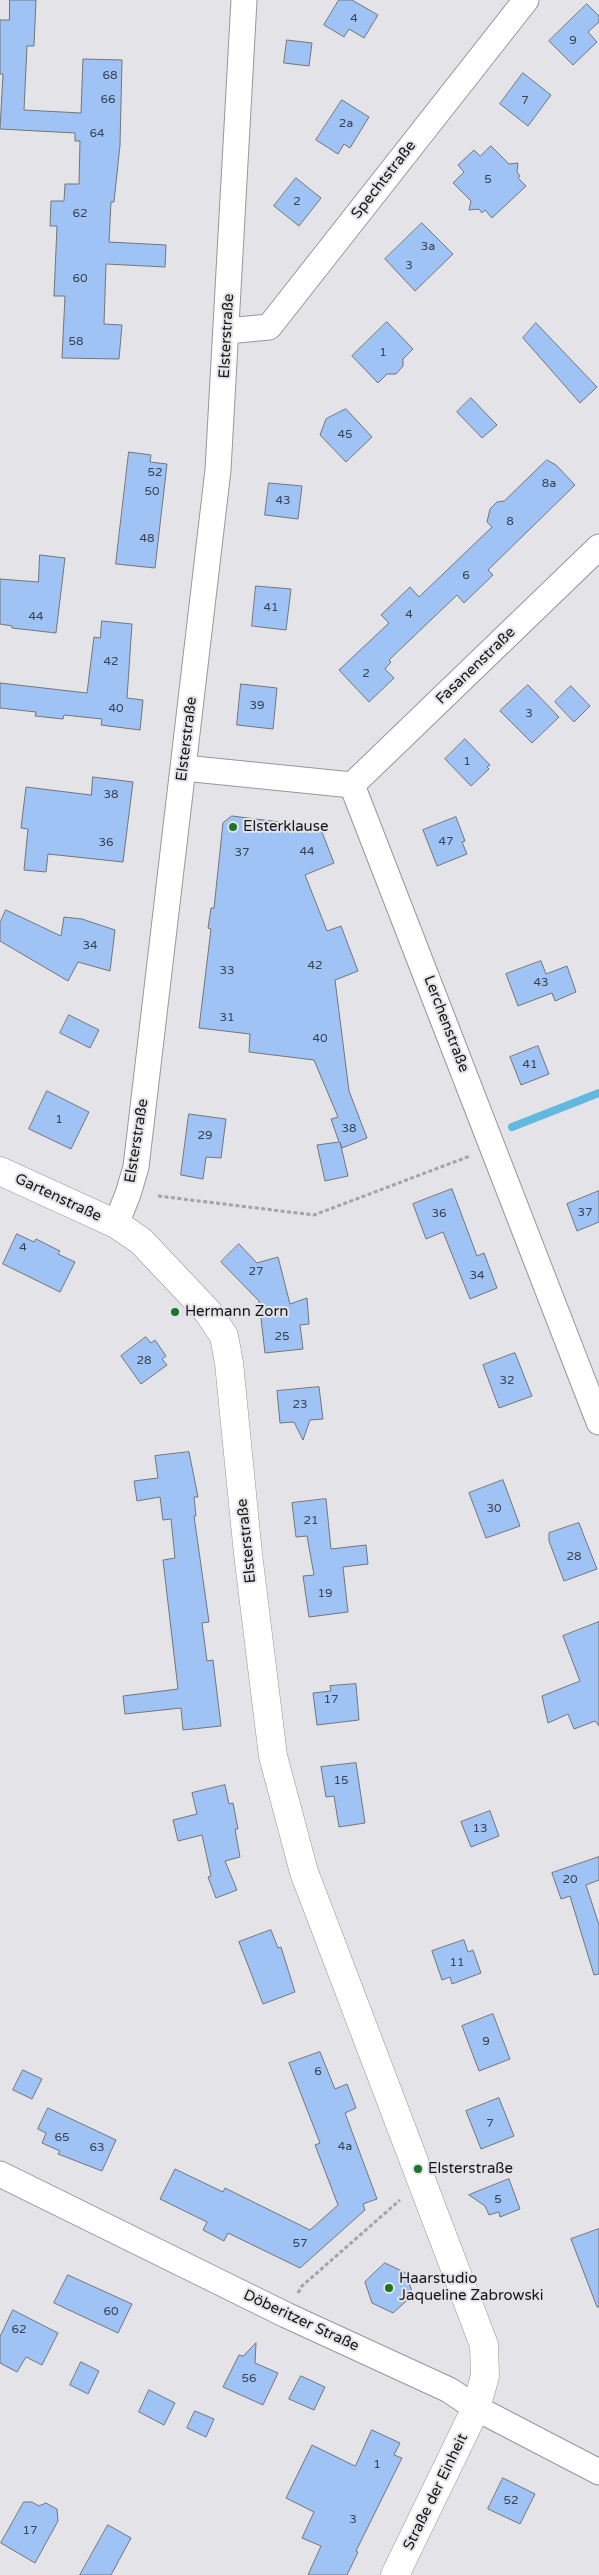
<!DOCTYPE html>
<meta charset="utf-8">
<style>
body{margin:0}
canvas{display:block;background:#e3e3e8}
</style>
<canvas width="599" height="2575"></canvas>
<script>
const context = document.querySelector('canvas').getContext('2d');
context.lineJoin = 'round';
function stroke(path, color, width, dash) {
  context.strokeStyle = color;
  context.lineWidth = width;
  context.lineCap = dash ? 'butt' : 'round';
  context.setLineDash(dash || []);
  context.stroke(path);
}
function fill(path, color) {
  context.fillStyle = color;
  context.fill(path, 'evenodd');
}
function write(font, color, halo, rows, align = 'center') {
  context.font = font + ' "Varela Round",sans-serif';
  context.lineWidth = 4;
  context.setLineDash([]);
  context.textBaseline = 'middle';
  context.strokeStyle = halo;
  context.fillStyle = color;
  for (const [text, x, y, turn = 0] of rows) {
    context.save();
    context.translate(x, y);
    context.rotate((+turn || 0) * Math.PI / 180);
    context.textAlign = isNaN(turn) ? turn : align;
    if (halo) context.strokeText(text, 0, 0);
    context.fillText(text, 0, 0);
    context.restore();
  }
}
const stream = new Path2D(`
 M512,1127L599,1093`);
const building = new Path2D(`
 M10,0H36L34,46H27L24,110L81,113L83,59L122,60L120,145L114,202H111L109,242L166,245L165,267L106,264L104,324L122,325L119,359L62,358L65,296H54L57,226H50L51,201H64L65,184H79L80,141H75V133L0,129L3,74H0V20H9Z
 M339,0H352L378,15L364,38L349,29L344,37L324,25Z
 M587,4L599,16V22L588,32L597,42L573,65L549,41Z
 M287,40L312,43L309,66L284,63Z
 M523,73L551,95L528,126L500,104Z
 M342,100L369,117L350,148L344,144L338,154L316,140Z
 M491,146L509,164L518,163L517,172L520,176L518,178L526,186L492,218L485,210L482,213L479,209L469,210L471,201L453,183L464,172L458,165L474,150L480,156Z
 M296,178L321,198L299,226L274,206Z
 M422,223L453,254L415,291L385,259Z
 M387,322L413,349L403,359V366L396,374H387L378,383L352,356Z
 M536,323L597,387L580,403L523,338Z
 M471,398L497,425L482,438L457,412Z
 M346,409L372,437L346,462L320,435L326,419Z
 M129,452L151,455L150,462L167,464L155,568L116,564Z
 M547,460L556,465L575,485L488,570L493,575L464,603L457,595L389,660L391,662L385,669L394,678L369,702L339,670L389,623L381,615L410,587L419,597L492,527L487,522L490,509L497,502L504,501Z
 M269,483L302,486L298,519L265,515Z
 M40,555L65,558L56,633L12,628V626L0,624V579L38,582Z
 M256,586L291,589L286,630L252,626Z
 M102,621L132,624L127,698L143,700L140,730L101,725L102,719L64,715L63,719L35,716L36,712L0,708V683L87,693L94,637L100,638Z
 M241,684L277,688L273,729L237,725Z
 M528,685L559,717L532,743L500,711Z
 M571,686L590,706L574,722L555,702Z
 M465,739L490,765L487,767L489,769L471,786L445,759Z
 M93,777L133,782L123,862L48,854L46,872L24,870L28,829L21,828L26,787L91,795Z
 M232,816L320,827L334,863L305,875L327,931L341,926L358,971L335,980L349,1091L367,1138L342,1148L340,1142L348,1176L325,1181L317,1145L339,1142L331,1119L338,1117L314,1060L249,1052L250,1034L199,1028L211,929L208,928L211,908H214L223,823Z
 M456,817L465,841L462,842L467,854L437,866L423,830Z
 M6,910L61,936L64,917L82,919L115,930L110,971L78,962L68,981L0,941V923Z
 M541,961L546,974L567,966L576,992L555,1001L552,993L518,1006L506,974Z
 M69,1015L99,1030L90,1048L60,1033Z
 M538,1046L549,1074L521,1085L510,1057Z
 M47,1091L89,1112L71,1149L29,1129Z
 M189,1114L226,1119L221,1158L206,1157L203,1179L181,1175Z
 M452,1189L477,1256L484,1253L497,1288L470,1299L443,1232L426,1239L413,1204Z
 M599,1191V1222L577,1231L567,1204Z
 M17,1234L34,1242L36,1239L60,1251L58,1254L75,1262L60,1292L3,1264Z
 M239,1244L257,1263L278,1257L290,1304L307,1298L309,1324L300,1325L303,1349L265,1353L259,1301L221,1262Z
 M146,1337L151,1343L155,1340L166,1356L162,1359L167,1365L141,1384L121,1356Z
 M515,1353L532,1396L499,1408L483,1365Z
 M319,1387L323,1419L310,1420L303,1440L294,1422L280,1423L277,1391Z
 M189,1452L198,1497H194L196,1516H194L209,1622L202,1623L207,1661L213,1660L221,1726L183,1730L181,1708L125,1714L123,1696L178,1689L163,1560L175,1558L171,1519L163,1520L160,1497L137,1501L134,1481L158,1478L155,1456Z
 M503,1480L520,1526L486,1538L469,1493Z
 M326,1499L331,1549L366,1545L368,1564L343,1567L348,1612L309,1617L303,1576L314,1575L307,1536L296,1537L292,1503Z
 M579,1523L597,1569L564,1581L549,1541V1533Z
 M599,1622V1726L595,1721L574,1729L568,1714L548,1723L542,1696L580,1681L563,1636Z
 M356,1684L359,1720L317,1725L313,1693L331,1691L330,1686Z
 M356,1763L365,1823L339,1827L334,1796L326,1797L321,1767Z
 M225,1785L229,1804L233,1803L238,1829H235L240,1857L225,1861L237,1890L216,1898L208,1877L211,1876L202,1835L178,1841L173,1820L197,1814L192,1793Z
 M490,1811L499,1836L471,1847L461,1822Z
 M599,1857V1880L586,1885L599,1925V1974L594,1975L570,1896L561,1899L552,1873Z
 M271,1930L278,1948L281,1947L295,1992L263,2004L239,1942Z
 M464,1940L468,1952L473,1950L481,1973L452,1984L450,1977L442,1980L432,1951Z
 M493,2014L510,2059L479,2071L462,2026Z
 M320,2052L335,2089L347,2084L352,2097L356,2108L345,2113L377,2199L363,2204L365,2210L300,2268L228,2233L224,2241L203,2230L207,2222L160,2199L175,2169L223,2192L225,2188L310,2230L338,2205L315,2145L320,2143L289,2063Z
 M23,2070L42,2079L32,2099L13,2090Z
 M499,2098L514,2136L481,2149L466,2111Z
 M48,2108L116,2140L102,2171L58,2154L60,2151L42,2143L46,2133L38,2129Z
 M509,2179L520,2209L500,2217L499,2212L489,2215L485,2206L469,2195Z
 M599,2229V2307H597L571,2239Z
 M385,2263L406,2273L413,2295L393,2313L372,2303L365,2282Z
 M68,2275L132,2304L118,2333L54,2303Z
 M13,2310L58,2333L42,2365L26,2357L17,2372L0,2363V2337Z
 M256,2343L255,2363L278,2373L263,2405L223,2387L239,2355L243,2356Z
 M81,2362L99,2371L88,2394L70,2385Z
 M301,2376L325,2387L314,2410L289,2399Z
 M149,2390L175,2403L164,2425L139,2412Z
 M195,2411L214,2419L206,2437L187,2428Z
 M372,2430L400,2443L394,2455L402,2458L356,2551L358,2552L347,2575H308L321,2546L302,2538L314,2512L286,2498L312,2445L355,2466Z
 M503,2478L535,2494L520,2524L488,2509Z
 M24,2502H32L39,2506L46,2503L57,2509L58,2521L35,2563L1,2543Z
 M108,2525L131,2538L111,2575H80Z`);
const path = new Path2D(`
 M158,1196L314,1215L470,1156
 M298,2293L302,2286L400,2200`);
const street = new Path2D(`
 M227,331L269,327L526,0
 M184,768L352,785L599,1422
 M352,785L599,547
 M116,1224L128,1194L136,1167L218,470L244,0
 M0,2174L286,2315L449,2390L476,2408L599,2472`);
const secondary = new Path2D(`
 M0,1171L116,1224L141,1241L208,1312L224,1336L229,1363L248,1554L273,1756L304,1872L484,2345L485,2376L476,2408L395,2575`);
const markers = [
 [233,827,5,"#197625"],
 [175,1312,5,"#197625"],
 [418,2169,5,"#197625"],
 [389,2288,5,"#197625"]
];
const numberNames = [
 ["4",354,19],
 ["9",573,41],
 ["68",110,76],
 ["66",108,100],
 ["7",525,101],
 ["2a",346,124],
 ["64",97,134],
 ["5",488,180],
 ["2",297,202],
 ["62",80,214],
 ["3a",428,247],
 ["3",409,266],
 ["60",80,279],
 ["58",76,342],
 ["1",383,353],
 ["45",345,435],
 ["52",155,473],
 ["8a",549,484],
 ["50",152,492],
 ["43",283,501],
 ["8",510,522],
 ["48",147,539],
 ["6",466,576],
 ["41",271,608],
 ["4",409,615],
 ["44",36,617],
 ["42",111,662],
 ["2",366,674],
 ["39",257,706],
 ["40",116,709],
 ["3",529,714],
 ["1",467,762],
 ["38",111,795],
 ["47",446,842],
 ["36",106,843],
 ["44",307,852],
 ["37",242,853],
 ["34",90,946],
 ["42",315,966],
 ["33",227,971],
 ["43",541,983],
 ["31",227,1018],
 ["40",320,1039],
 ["41",530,1065],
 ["1",59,1120],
 ["38",349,1129],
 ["29",205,1136],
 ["37",585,1213],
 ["36",439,1214],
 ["4",23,1248],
 ["27",256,1272],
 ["34",477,1276],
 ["25",282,1337],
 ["28",144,1361],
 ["32",507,1381],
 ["23",300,1405],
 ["30",494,1509],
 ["21",311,1521],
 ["28",574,1557],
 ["19",325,1594],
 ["17",331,1700],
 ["15",341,1781],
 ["13",480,1829],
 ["20",570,1880],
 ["11",457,1963],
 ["9",486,2042],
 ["6",318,2072],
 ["7",490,2124],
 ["65",62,2138],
 ["4a",345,2147],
 ["63",97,2148],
 ["5",498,2200],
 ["57",300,2244],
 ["60",111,2312],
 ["62",19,2330],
 ["56",249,2379],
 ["1",377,2465],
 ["52",511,2501],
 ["3",353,2520],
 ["17",30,2531]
];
const streetNames = [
 ["Spechtstraße",384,180,-52],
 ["Elsterstraße",227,336,-87],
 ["Fasanenstraße",476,666,-44],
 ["Elsterstraße",187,739,-83],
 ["Lerchenstraße",446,1024,69],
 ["Elsterstraße",137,1141,-81],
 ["Gartenstraße",58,1198,25],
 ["Elsterstraße",247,1541,-96],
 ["Döberitzer Straße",301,2321,25],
 ["Straße der Einheit",436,2492,-64]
];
const poiNames = [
 ["Elsterklause",243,827],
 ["Hermann Zorn",185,1312],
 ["Elsterstraße",428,2169],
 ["Haarstudio",399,2279],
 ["Jaqueline Zabrowski",399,2296]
];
stroke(stream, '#62b9e0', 8);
fill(building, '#a0c3f5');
stroke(building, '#737579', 1);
stroke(street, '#97979c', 27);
stroke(secondary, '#97979c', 29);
stroke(path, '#a4a4a8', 3, [4, 2.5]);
stroke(street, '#fff', 25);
stroke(secondary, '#fff', 28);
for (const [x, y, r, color] of markers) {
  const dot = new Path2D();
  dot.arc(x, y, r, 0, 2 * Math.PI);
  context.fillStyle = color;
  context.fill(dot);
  stroke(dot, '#e3e3e8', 2);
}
write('12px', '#394250', null, numberNames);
write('15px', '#171719', '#e3e3e8', streetNames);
write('15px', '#171719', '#e3e3e8', poiNames, 'left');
</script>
